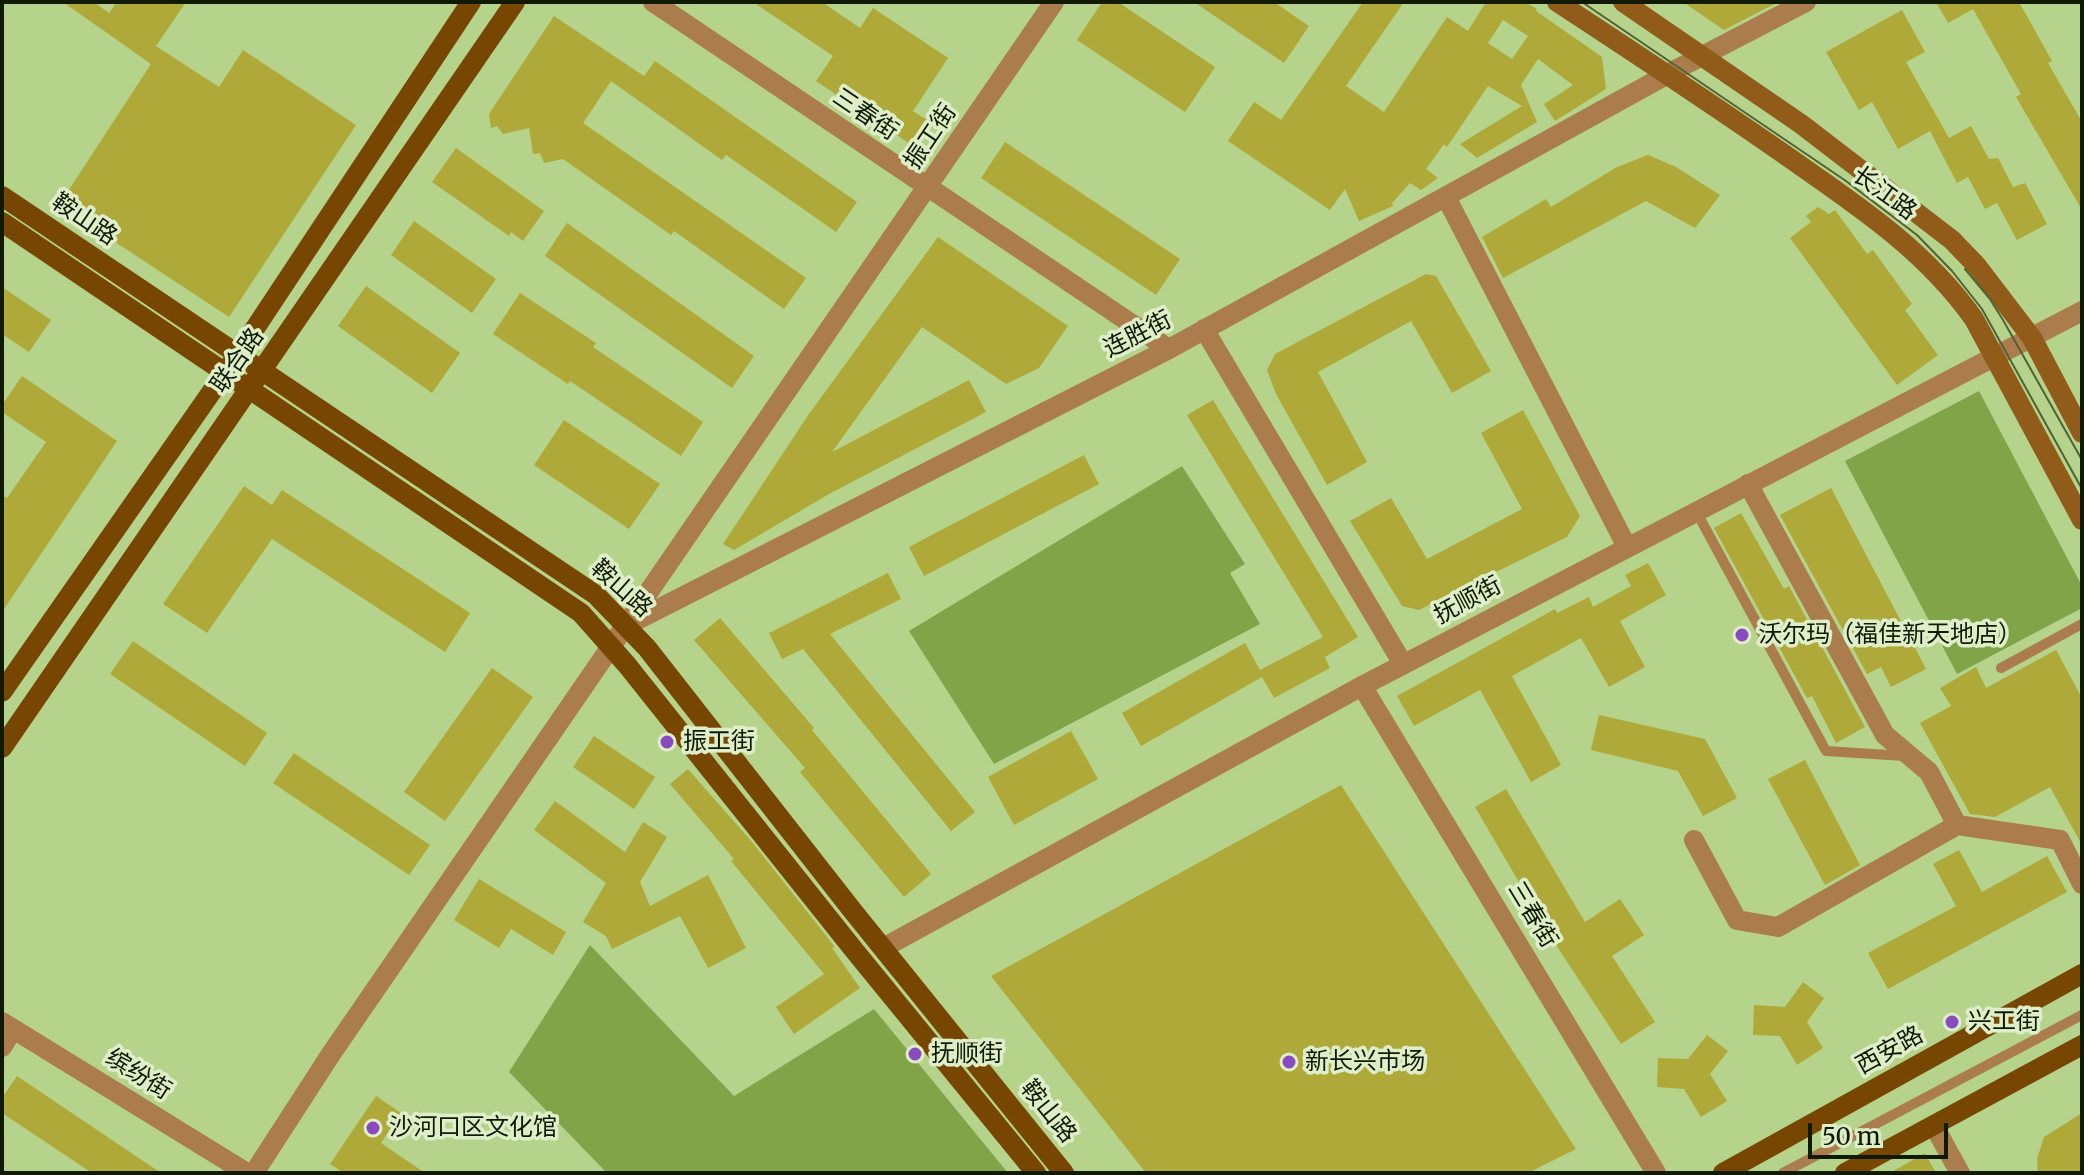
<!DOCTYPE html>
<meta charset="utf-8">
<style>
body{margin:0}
#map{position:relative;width:2084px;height:1175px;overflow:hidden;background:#b5d38a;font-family:Merriweather,serif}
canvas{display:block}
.frame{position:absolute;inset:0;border:4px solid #101a00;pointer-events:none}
.scale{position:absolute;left:1808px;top:1123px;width:140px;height:36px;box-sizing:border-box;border:4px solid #101a00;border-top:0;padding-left:10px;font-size:24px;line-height:28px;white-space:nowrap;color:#101a00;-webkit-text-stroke:6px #deeec9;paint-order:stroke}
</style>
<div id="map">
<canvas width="2084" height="1175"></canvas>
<div class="frame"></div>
<div class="scale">50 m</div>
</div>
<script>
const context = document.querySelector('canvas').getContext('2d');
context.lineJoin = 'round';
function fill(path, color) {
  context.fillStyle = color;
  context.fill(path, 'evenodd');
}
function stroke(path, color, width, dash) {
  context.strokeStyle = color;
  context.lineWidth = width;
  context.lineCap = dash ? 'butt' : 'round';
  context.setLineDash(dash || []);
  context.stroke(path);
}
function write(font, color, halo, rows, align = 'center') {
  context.font = font + ' Merriweather,"Noto Sans SC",serif';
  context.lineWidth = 7;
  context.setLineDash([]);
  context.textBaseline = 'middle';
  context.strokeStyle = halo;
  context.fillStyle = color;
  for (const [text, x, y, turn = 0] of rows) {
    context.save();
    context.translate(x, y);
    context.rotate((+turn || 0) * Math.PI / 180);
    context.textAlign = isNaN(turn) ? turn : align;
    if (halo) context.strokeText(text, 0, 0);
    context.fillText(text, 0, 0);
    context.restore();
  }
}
const green = new Path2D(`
 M1979,391L2082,586V608L1957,674L1845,461Z
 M1182,466L1245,564L1230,573L1260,624L994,764L909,631Z
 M590,945L734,1096L874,1009L1008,1173H607L509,1072Z`);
const building = new Path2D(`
 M63,2H94L109,13L117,2H186L156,46L219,87L243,50L356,125L229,317L59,205L151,64Z
 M753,2H822L860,28L873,8L948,58L913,111L927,120L910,144L816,81L833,56Z
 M1102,2H1118L1215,67L1185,112L1077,40Z
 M1194,2H1274L1309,26L1284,63Z
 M1363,2H1404L1346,86L1384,112L1447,17L1468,31L1486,2H1525L1537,9L1536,11L1602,57L1606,89L1555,121L1544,104L1573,85L1538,59L1521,85L1537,122L1477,158L1460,144L1522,106L1488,86L1447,147L1444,144L1426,169L1438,178L1421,190L1410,183L1392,203L1393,206L1359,221L1345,189L1330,210L1228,141L1254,102L1281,120ZM1503,20L1528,36L1512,59L1488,43Z
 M1683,2H1778L1724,30Z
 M1936,2H2019L2052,61L2048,63L2082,122V210L2016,97L2021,94L1973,9L1948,23Z
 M1902,10L1925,52L1906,62L1949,138L1971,126L1989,159L1998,158L2013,187L2025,183L2047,224L2017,240L1997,203L1985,209L1968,177L1957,183L1930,131L1898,149L1872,102L1859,110L1826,52Z
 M554,16L644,76L655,61L857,202L836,232L726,155L722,160L611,81L583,123L806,278L784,309L674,231L671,235L563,159L544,163L540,153L533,154L529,128L503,134L497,126L491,128L489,114Z
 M1005,142L1180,259L1156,295L981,178Z
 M456,148L544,211L523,241L511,232L509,236L432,182Z
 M1648,155L1676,167L1720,195L1695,228L1646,201L1503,278L1482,237L1546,199L1551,207L1617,167Z
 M1818,207L1829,214L1835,210L1867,254L1873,250L1912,304L1905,310L1938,355L1897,385L1790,238L1811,222L1806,216Z
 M414,221L496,279L472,313L391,255Z
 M567,223L754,356L732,388L545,256Z
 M938,237L1068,326L1039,368L1006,384L922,327L832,452L969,380L986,412L829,494L734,550L723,544L809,414Z
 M1426,274L1436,276L1491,371L1452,393L1411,321L1318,372L1367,462L1327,485L1276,394L1267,370L1275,354Z
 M366,286L460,353L432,393L338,326Z
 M2,287L51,320L29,352L2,334Z
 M520,293L596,343L593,347L703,422L681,456L570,381L568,384L493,334Z
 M22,376L117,441L2,612V495L7,498L46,442L2,412V405Z
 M1213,400L1358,637L1325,657L1330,668L1274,698L1262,677L1141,746L1122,713L1245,643L1260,670L1323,637L1187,415Z
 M1523,410L1580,516L1567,537L1419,610L1402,606L1350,521L1391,498L1427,559L1522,509L1481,433Z
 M564,420L660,484L629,529L534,465Z
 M1084,455L1099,484L924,576L909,547Z
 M244,486L272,505L282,490L470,613L445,652L272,539L207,633L163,604Z
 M1831,488L1926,669L1891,687L1881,667L1867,674L1780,515Z
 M1741,513L1784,589L1789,586L1865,727L1836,743L1812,696L1807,698L1714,528Z
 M1648,563L1666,595L1620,621L1645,667L1609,687L1581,638L1512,676L1561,765L1531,782L1480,690L1414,726L1397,696L1555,609L1557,613L1589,597L1593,607L1631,586L1625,575Z
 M888,573L901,599L830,634L975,812L951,831L803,649L782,659L769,633Z
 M720,618L814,728L812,730L931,874L904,897L800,772L805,768L694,640Z
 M133,641L267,733L245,766L110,674Z
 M2056,650L2082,698V845L2050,787L1995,817L1970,814L1920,723L1951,706L1940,688L1976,667L1986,688Z
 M492,668L533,697L445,821L404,792Z
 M1599,715L1705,739L1737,798L1703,816L1678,771L1591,750Z
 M1071,731L1098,779L1014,825L988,777Z
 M594,736L655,777L634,809L573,767Z
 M294,753L430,845L409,875L273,783Z
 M1805,760L1860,865L1825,885L1768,779Z
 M688,769L752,842L835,947L832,948L860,988L794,1034L776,1007L824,974L731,861L734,859L670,784Z
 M1341,785L1576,1149L1528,1173H1146L991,976Z
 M1506,789L1585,922L1620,899L1644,935L1612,956L1655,1022L1621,1044L1554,942L1475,807Z
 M555,801L625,852L643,822L667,837L640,882L650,906L708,875L746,948L708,968L680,916L612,949L606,936L583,922L606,883L534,830Z
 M1959,850L1982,892L2047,856L2067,892L1888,989L1868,953L1956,906L1933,864Z
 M479,879L566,932L553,955L511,929L499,948L454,920Z
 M1803,982L1824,998L1807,1022L1823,1048L1797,1065L1780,1036L1753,1035L1754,1005L1785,1007Z
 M1707,1035L1728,1051L1710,1074L1727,1101L1701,1117L1684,1089L1657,1087L1658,1058L1688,1059Z
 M17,1076L161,1173H92L2,1113V1098Z
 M376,1096L401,1113L381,1143L425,1173H344L330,1164Z
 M2082,1113V1173H2038L2037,1159L2044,1137Z
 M1925,1153L1936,1173H1890Z`);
const service = new Path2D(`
 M1696,511L1826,751L1904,756
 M2001,668L2082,624
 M1783,1173L2082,1015`);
const minor = new Path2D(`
 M653,2L1169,349
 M1446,197L1627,547
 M1204,329L1403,664
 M1748,484L1885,735L1929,772L1957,825L2060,840L2082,884
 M629,624L1169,349L1679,68L1806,2
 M1362,686L1656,1173
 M1694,840L1737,920L1778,927L1957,825
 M2,1022L247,1173
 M2,1047L13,1029
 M1934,1126L1960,1173
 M254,1173L331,1054L1054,2`);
const tertiary = new Path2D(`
 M883,948L1362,686L2082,311`);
const secondary = new Path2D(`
 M1557,2C1632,51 1707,101 1781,152C1852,202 1923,247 1974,319L2082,520
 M1623,2L1801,124L1952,240L1977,266L2032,338L2082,433`);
const primary = new Path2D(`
 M2,196L596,595L647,648L852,910L1064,1173
 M2,222L581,613L627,665L854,950L1036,1173
 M2,692L238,354L471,2
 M2,748L515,2
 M1723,1173L2082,974
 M1845,1173L2082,1045`);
const tram = new Path2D(`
 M1582,2L1846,181L1917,235L1952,271L1982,309L2082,489
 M1965,269L1990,299L2003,320L2082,460`);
const markers = [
 [1742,635,8,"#8b4bc0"],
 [667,742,8,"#8b4bc0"],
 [1952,1022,8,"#8b4bc0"],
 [915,1054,8,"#8b4bc0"],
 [1289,1062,8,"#8b4bc0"],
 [373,1128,8,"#8b4bc0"]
];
const streetNames = [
 ["三春街",865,115,34],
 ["振工街",931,137,-56],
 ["长江路",1884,194,36],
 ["鞍山路",84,220,34],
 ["连胜街",1138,335,-27],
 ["联合路",238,361,-55],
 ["鞍山路",621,589,42],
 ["抚顺街",1468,601,-28],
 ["三春街",1532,915,59],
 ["西安路",1890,1051,-29],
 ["缤纷街",138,1075,32],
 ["鞍山路",1048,1112,51]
];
const poiNames = [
 ["沃尔玛（福佳新天地店）",1758,635],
 ["振工街",683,742],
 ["兴工街",1968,1022],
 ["抚顺街",931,1054],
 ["新长兴市场",1305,1062],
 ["沙河口区文化馆",389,1128]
];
fill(green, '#82a449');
fill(building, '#afa939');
stroke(service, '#ab7d4d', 10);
stroke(minor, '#ab7d4d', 20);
stroke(tertiary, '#ab7d4d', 20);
stroke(secondary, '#915c1a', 20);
stroke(primary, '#774702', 20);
stroke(tram, '#506236', 2);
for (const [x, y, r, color] of markers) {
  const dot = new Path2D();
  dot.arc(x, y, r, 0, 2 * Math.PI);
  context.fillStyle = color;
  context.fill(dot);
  stroke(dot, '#deeec9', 3);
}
write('24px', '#101a00', '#deeec9', streetNames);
write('24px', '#101a00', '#deeec9', poiNames, 'left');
</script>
